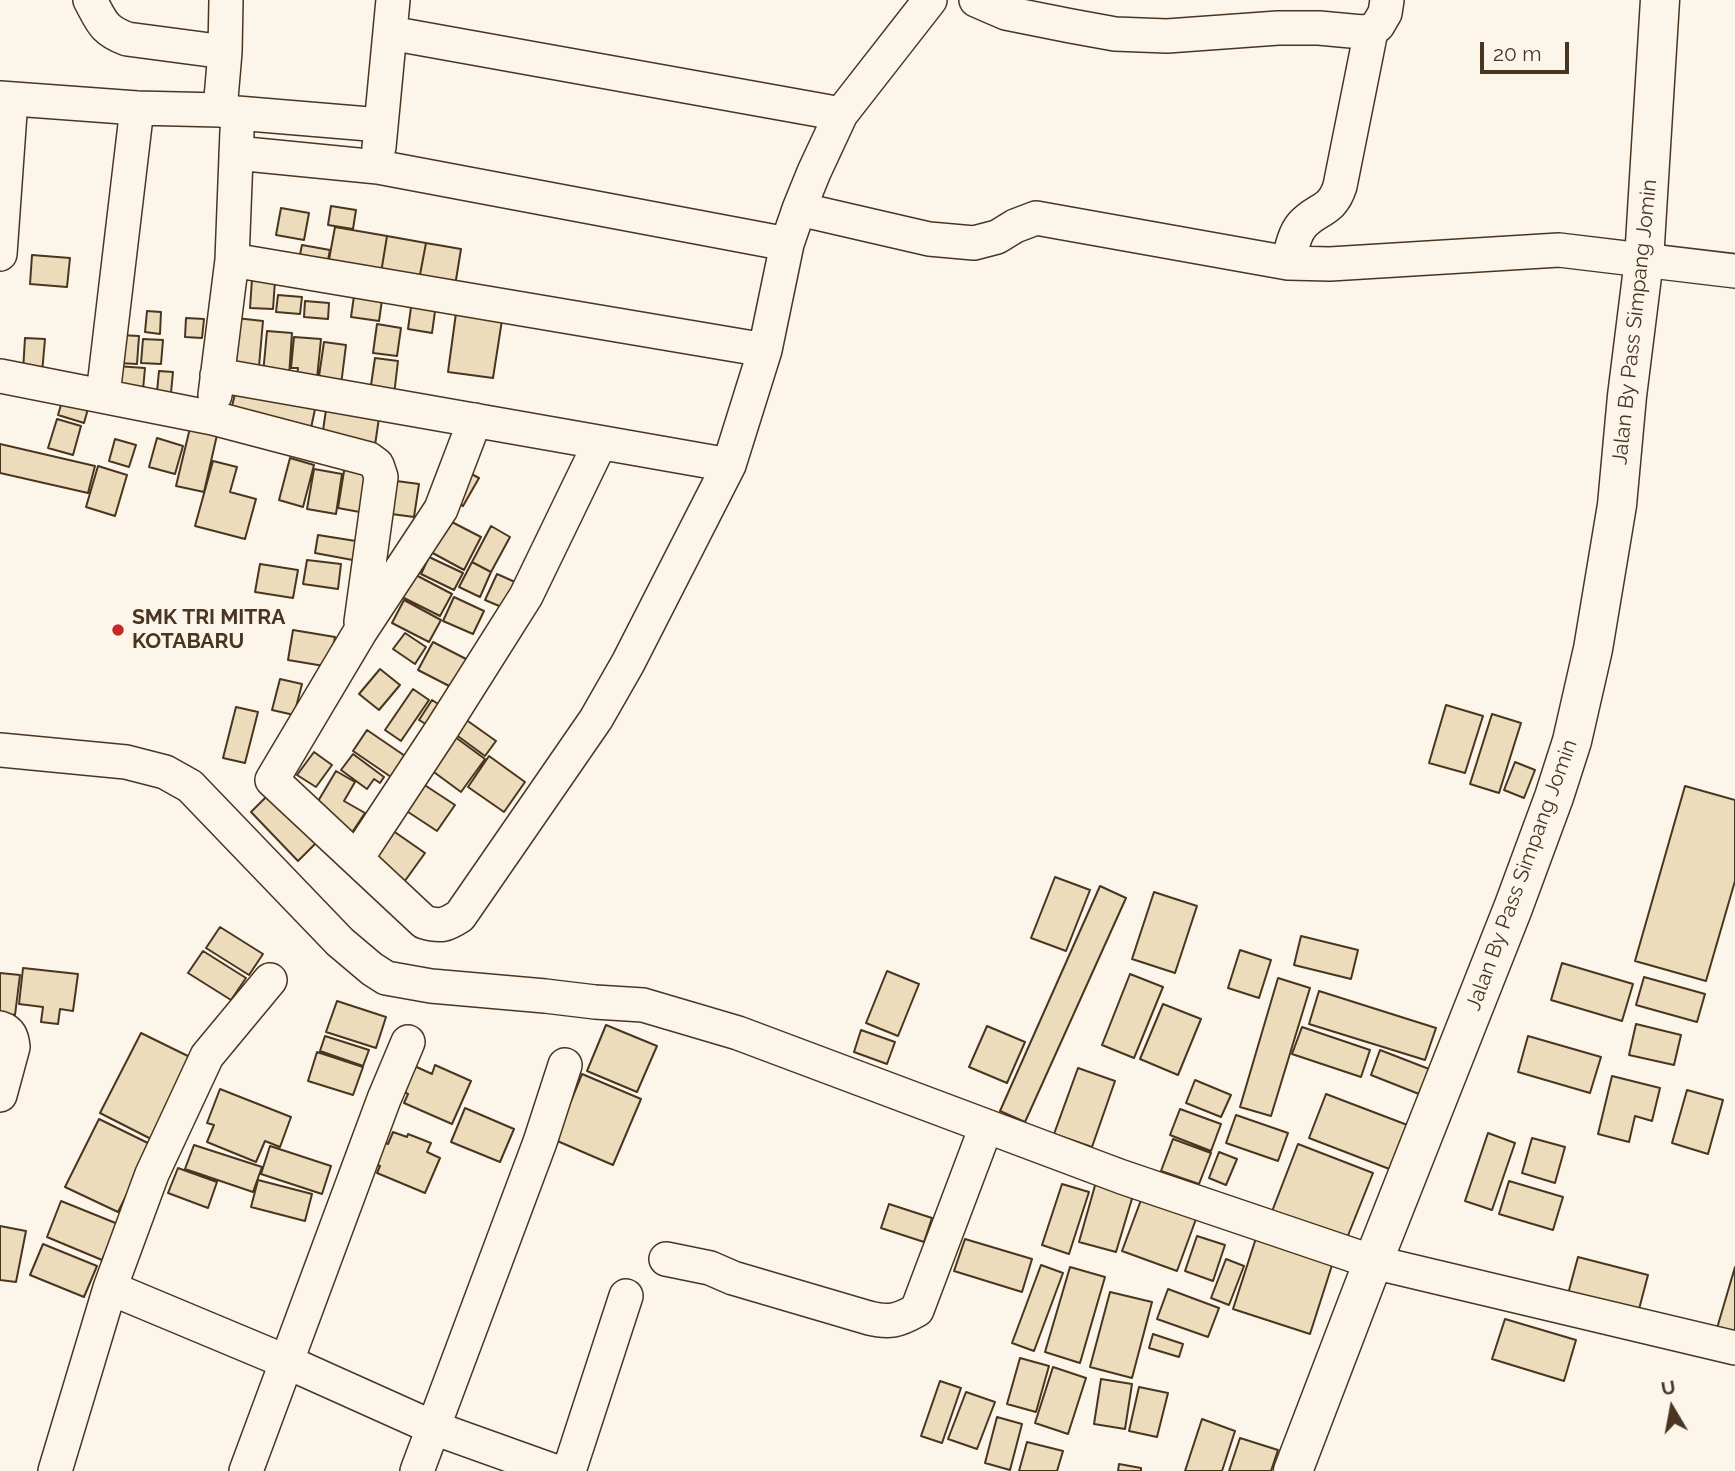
<!DOCTYPE html>
<style>
body{margin:0}
#map{position:relative;width:1735px;height:1471px;overflow:hidden;background:#fbf6e9;font-family:Raleway,sans-serif}
canvas{display:block}
.north{position:absolute;left:1637px;top:1373px;width:70px;height:70px;-webkit-text-stroke:5px #fbf6e9;paint-order:stroke;rotate:350deg;font-size:19px;font-weight:700;line-height:28px;text-align:center;color:#4a3520}
.north::after{content:'';display:block;margin:auto;width:24px;height:32px;background:#4a3520;clip-path:polygon(50% 0,100% 100%,50% 72%,0 100%)}
.scale{position:absolute;left:1480px;top:42px;width:89px;height:32px;box-sizing:border-box;border:4px solid #4a3520;border-top:0;padding-left:9px;font-size:21px;line-height:24px;white-space:nowrap;color:#4a3520;-webkit-text-stroke:5px #fbf6e9;paint-order:stroke}
</style>
<div id="map">
<canvas width="1735" height="1471"></canvas>
<div class="north">U</div>
<div class="scale">20 m</div>
</div>
<script>
const context = document.querySelector('canvas').getContext('2d');
context.lineJoin = 'round';
function fill(path, color) {
  context.fillStyle = color;
  context.fill(path, 'evenodd');
}
function stroke(path, color, width, dash) {
  context.strokeStyle = color;
  context.lineWidth = width;
  context.lineCap = dash ? 'butt' : 'round';
  context.setLineDash(dash || []);
  context.stroke(path);
}
function write(font, color, halo, rows, align = 'center') {
  context.font = font + ' Raleway,sans-serif';
  context.lineWidth = 5;
  context.setLineDash([]);
  context.textBaseline = 'middle';
  context.strokeStyle = halo;
  context.fillStyle = color;
  for (const [text, x, y, turn = 0] of rows) {
    context.save();
    context.translate(x, y);
    context.rotate((+turn || 0) * Math.PI / 180);
    context.textAlign = isNaN(turn) ? turn : align;
    if (halo) context.strokeText(text, 0, 0);
    context.fillText(text, 0, 0);
    context.restore();
  }
}
const building = new Path2D(`
 M331,206L356,210L353,229L328,225Z
 M281,208L309,213L304,240L276,235Z
 M335,227L387,236L381,273L328,265Z
 M387,236L426,243L419,280L381,273Z
 M426,243L461,249L455,286L419,280Z
 M302,245L330,250L327,265L299,259Z
 M32,255L70,258L67,287L30,284Z
 M252,279L275,281L273,309L250,308Z
 M355,289L383,293L379,321L351,317Z
 M278,295L302,297L300,314L276,312Z
 M412,300L436,304L432,333L408,329Z
 M305,301L329,303L328,319L304,317Z
 M147,311L161,312L160,334L145,332Z
 M456,313L502,320L493,378L448,372Z
 M186,318L204,319L202,338L185,337Z
 M236,318L263,321L259,366L233,364Z
 M377,324L401,328L397,356L373,353Z
 M267,331L292,333L289,376L263,374Z
 M120,335L139,336L137,364L118,363Z
 M294,337L321,339L316,388L296,386L298,368H291Z
 M25,338L45,339L42,373L23,371Z
 M143,339L163,340L161,364L141,363Z
 M324,342L346,345L340,393L317,390Z
 M375,358L398,361L394,395L370,392Z
 M116,366L145,368L143,390L114,388Z
 M159,371L173,372L170,403L156,402Z
 M238,382L317,400L311,428L231,410Z
 M65,391L91,398L84,423L58,415Z
 M326,410L379,418L374,452L321,444Z
 M57,419L81,426L73,455L48,448Z
 M190,428L217,435L204,492L176,486Z
 M157,438L183,446L175,474L149,467Z
 M115,439L136,445L129,467L109,461Z
 M0,444L95,466L88,493L0,473Z
 M290,458L314,465L303,507L279,500Z
 M213,461L237,467L230,492L256,499L245,539L195,526Z
 M345,465L372,469L365,513L338,508Z
 M98,466L127,475L115,516L86,507Z
 M314,469L342,474L336,514L307,509Z
 M464,470L479,478L463,506L449,499Z
 M389,480L419,484L414,517L384,513Z
 M446,519L481,537L464,570L429,551Z
 M491,526L510,537L491,572L472,562Z
 M318,535L362,542L358,561L315,553Z
 M429,557L463,573L454,590L421,574Z
 M307,560L341,564L338,589L303,584Z
 M472,562L491,572L480,597L459,587Z
 M260,564L298,570L293,598L255,592Z
 M414,574L452,594L440,616L402,597Z
 M497,574L515,582L504,608L485,600Z
 M454,597L484,611L473,634L443,621Z
 M404,600L441,620L429,642L392,623Z
 M293,630L335,637L330,667L288,660Z
 M405,633L426,647L415,664L393,649Z
 M433,642L470,661L455,689L418,670Z
 M380,669L400,685L379,710L359,694Z
 M280,679L302,684L294,715L272,710Z
 M413,689L429,700L401,741L385,730Z
 M432,700L443,707L429,726L419,720Z
 M1446,705L1483,716L1465,773L1429,763Z
 M236,707L258,712L245,763L223,758Z
 M1492,714L1521,723L1499,793L1470,784Z
 M465,719L496,741L485,756L455,734Z
 M367,730L408,758L394,779L353,751Z
 M451,734L485,759L461,792L427,767Z
 M314,752L332,765L316,787L297,775Z
 M353,754L384,777L380,783L374,779L367,789L341,770Z
 M489,756L525,782L504,812L468,787Z
 M1515,762L1535,770L1524,798L1504,790Z
 M336,771L355,782L344,801L365,813L347,840L311,813Z
 M417,780L455,805L437,831L399,806Z
 M1685,786L1735,800V881L1706,981L1635,961Z
 M271,792L318,841L298,861L251,812Z
 M389,828L425,853L402,885L366,859Z
 M1055,877L1090,890L1066,951L1031,938Z
 M1100,886L1126,898L1025,1122L1000,1111Z
 M1154,892L1197,906L1175,973L1132,959Z
 M220,927L263,954L249,975L206,948Z
 M1301,936L1358,950L1351,979L1294,965Z
 M1240,950L1271,960L1259,998L1228,988Z
 M203,951L246,978L231,1000L188,973Z
 M1562,963L1633,984L1622,1021L1551,1000Z
 M23,968L78,974L73,1011L60,1009L58,1024L41,1022L43,1007L19,1004Z
 M887,971L919,984L898,1036L866,1023Z
 M0,973L20,975L15,1015L0,1013Z
 M1130,974L1163,987L1134,1058L1102,1045Z
 M1644,977L1705,994L1697,1022L1636,1005Z
 M1278,978L1310,988L1271,1116L1240,1107Z
 M1319,991L1436,1028L1425,1060L1309,1024Z
 M337,1001L386,1017L376,1048L326,1032Z
 M1163,1004L1201,1019L1178,1075L1140,1059Z
 M1636,1024L1681,1035L1674,1065L1629,1055Z
 M606,1025L657,1046L637,1092L587,1071Z
 M987,1026L1025,1042L1007,1083L969,1067Z
 M1302,1027L1370,1050L1361,1077L1292,1054Z
 M861,1030L895,1042L887,1064L854,1052Z
 M141,1033L194,1059L159,1143L100,1113Z
 M325,1036L369,1050L363,1066L320,1051Z
 M1528,1036L1601,1057L1590,1093L1518,1072Z
 M1380,1050L1429,1069L1419,1094L1371,1075Z
 M317,1052L363,1067L353,1095L308,1081Z
 M410,1064L432,1074L435,1065L471,1081L452,1124L404,1103L408,1094L398,1089Z
 M1078,1068L1115,1081L1092,1147L1054,1134Z
 M582,1074L641,1099L613,1165L555,1140Z
 M1612,1076L1660,1088L1652,1121L1635,1116L1629,1142L1598,1134Z
 M1195,1080L1231,1095L1221,1117L1186,1103Z
 M220,1089L291,1117L280,1147L265,1141L256,1162L207,1142L214,1125L207,1123Z
 M1687,1090L1723,1100L1708,1154L1672,1143Z
 M1326,1094L1410,1126L1392,1170L1309,1138Z
 M465,1108L514,1129L500,1162L451,1142Z
 M1180,1109L1221,1124L1211,1151L1170,1135Z
 M1236,1115L1288,1133L1278,1161L1226,1143Z
 M99,1119L154,1146L136,1176L118,1212L65,1187Z
 M393,1132L407,1137L408,1134L431,1143L427,1152L440,1158L425,1193L377,1173L380,1166L371,1162L380,1140L388,1144Z
 M1488,1133L1515,1143L1492,1210L1465,1201Z
 M1532,1138L1565,1147L1555,1183L1522,1173Z
 M1173,1139L1211,1153L1199,1184L1161,1171Z
 M1298,1144L1373,1173L1345,1243L1271,1214Z
 M194,1145L262,1167L253,1192L185,1169Z
 M270,1146L331,1166L322,1194L261,1174Z
 M1219,1152L1237,1159L1226,1185L1209,1178Z
 M178,1168L217,1182L208,1208L168,1193Z
 M258,1180L312,1194L305,1221L251,1207Z
 M1509,1181L1563,1197L1553,1230L1499,1214Z
 M1096,1182L1134,1192L1116,1252L1079,1242Z
 M1062,1184L1089,1192L1069,1254L1042,1245Z
 M1141,1200L1196,1219L1177,1271L1122,1251Z
 M61,1201L118,1224L102,1260L47,1237Z
 M889,1204L932,1218L924,1242L881,1228Z
 M0,1226L26,1231L16,1282L0,1280Z
 M1257,1235L1334,1259L1310,1334L1233,1309Z
 M1197,1236L1225,1245L1213,1281L1185,1271Z
 M965,1239L1032,1259L1022,1292L954,1271Z
 M43,1244L97,1266L84,1297L30,1275Z
 M1578,1257L1648,1275L1638,1313L1568,1294Z
 M1226,1259L1244,1266L1229,1305L1211,1298Z
 M1041,1265L1063,1273L1034,1351L1012,1343Z
 M1070,1267L1105,1277L1080,1363L1045,1352Z
 M1735,1267V1341L1715,1335Z
 M1168,1289L1219,1308L1208,1337L1157,1319Z
 M1110,1292L1152,1302L1132,1378L1090,1367Z
 M1505,1319L1576,1340L1564,1381L1492,1359Z
 M1153,1334L1183,1344L1179,1357L1149,1348Z
 M1020,1358L1049,1366L1036,1412L1007,1404Z
 M1053,1367L1086,1378L1068,1434L1035,1423Z
 M1101,1379L1132,1384L1125,1429L1094,1424Z
 M940,1381L961,1388L942,1443L921,1436Z
 M1139,1387L1168,1393L1157,1437L1129,1431Z
 M966,1392L995,1402L977,1449L948,1439Z
 M997,1417L1022,1424L1010,1470L985,1463Z
 M1202,1419L1235,1431L1222,1471H1185Z
 M1240,1438L1278,1450L1271,1471H1229Z
 M1027,1442L1063,1451L1057,1471H1019Z
 M1119,1464L1141,1468V1471H1118Z`);
const minor = new Path2D(`
 M90,0C102,22 103,30 127,39L225,52
 M976,0L1006,13L1071,26L1115,34L1167,36L1278,28H1319L1362,32L1371,31L1378,25L1385,13L1387,0
 M390,33L841,114
 M0,98L137,108L220,110L237,113L381,125
 M220,110L225,52L226,0
 M379,147L393,0
 M236,153L378,167L787,244
 M799,209L929,239L974,243L997,237L1015,226L1036,218L1288,263L1330,264L1559,250L1735,271
 M0,254L11,99
 M232,260L765,350
 M1288,263C1291,251 1294,234 1302,225C1317,208 1332,212 1340,186L1371,31
 M217,375L729,465
 M0,376L213,418L369,459L377,465L381,477L361,622
 M103,395L137,108
 M215,395L232,260L237,131
 M475,420L441,509L360,632L272,780L424,922C441,927 446,925 460,916L596,719L628,663L729,465L765,350L787,244L799,209L814,172L841,114L930,0
 M0,750L126,762L165,772L190,786L340,942L372,969L386,978L431,986L545,996L595,1002L643,1005L738,1033L1122,1177L1373,1262L1735,1348
 M357,858L442,729L526,596L600,443
 M0,1028C10,1031 12,1037 13,1047L0,1095
 M666,1259L710,1268L733,1278L869,1318C889,1323 898,1321 917,1310L986,1127
 M110,1288L287,1362L434,1428L554,1471
 M55,1471L110,1288L152,1174L207,1056L270,980
 M246,1471L384,1099L408,1042
 M417,1471L540,1142L565,1065
 M569,1471L626,1296`);
const highway = new Path2D(`
 M1293,1471L1373,1262L1513,908L1554,797L1572,741L1593,649L1617,505L1627,396L1644,260L1660,0`);
const markers = [
 [118,630,7,"#c62828"]
];
const streetNames = [
 ["Jalan By Pass Simpang Jomin",1635,322,-84],
 ["Jalan By Pass Simpang Jomin",1522,875,-70]
];
const poiNames = [
 ["SMK TRI MITRA",132,618],
 ["KOTABARU",132,642]
];
fill(building, '#ecdcbc');
stroke(building, '#4a3520', 2);
stroke(minor, '#4a3520', 36);
stroke(highway, '#4a3520', 41);
stroke(minor, '#fbf6e9', 33);
stroke(highway, '#fbf6e9', 38);
for (const [x, y, r, color] of markers) {
  const dot = new Path2D();
  dot.arc(x, y, r, 0, 2 * Math.PI);
  context.fillStyle = color;
  context.fill(dot);
  stroke(dot, '#fbf6e9', 2.5);
}
write('21px', '#4a3520', '#fbf6e9', streetNames);
write('bold 21px', '#4a3520', '#fbf6e9', poiNames, 'left');
</script>
